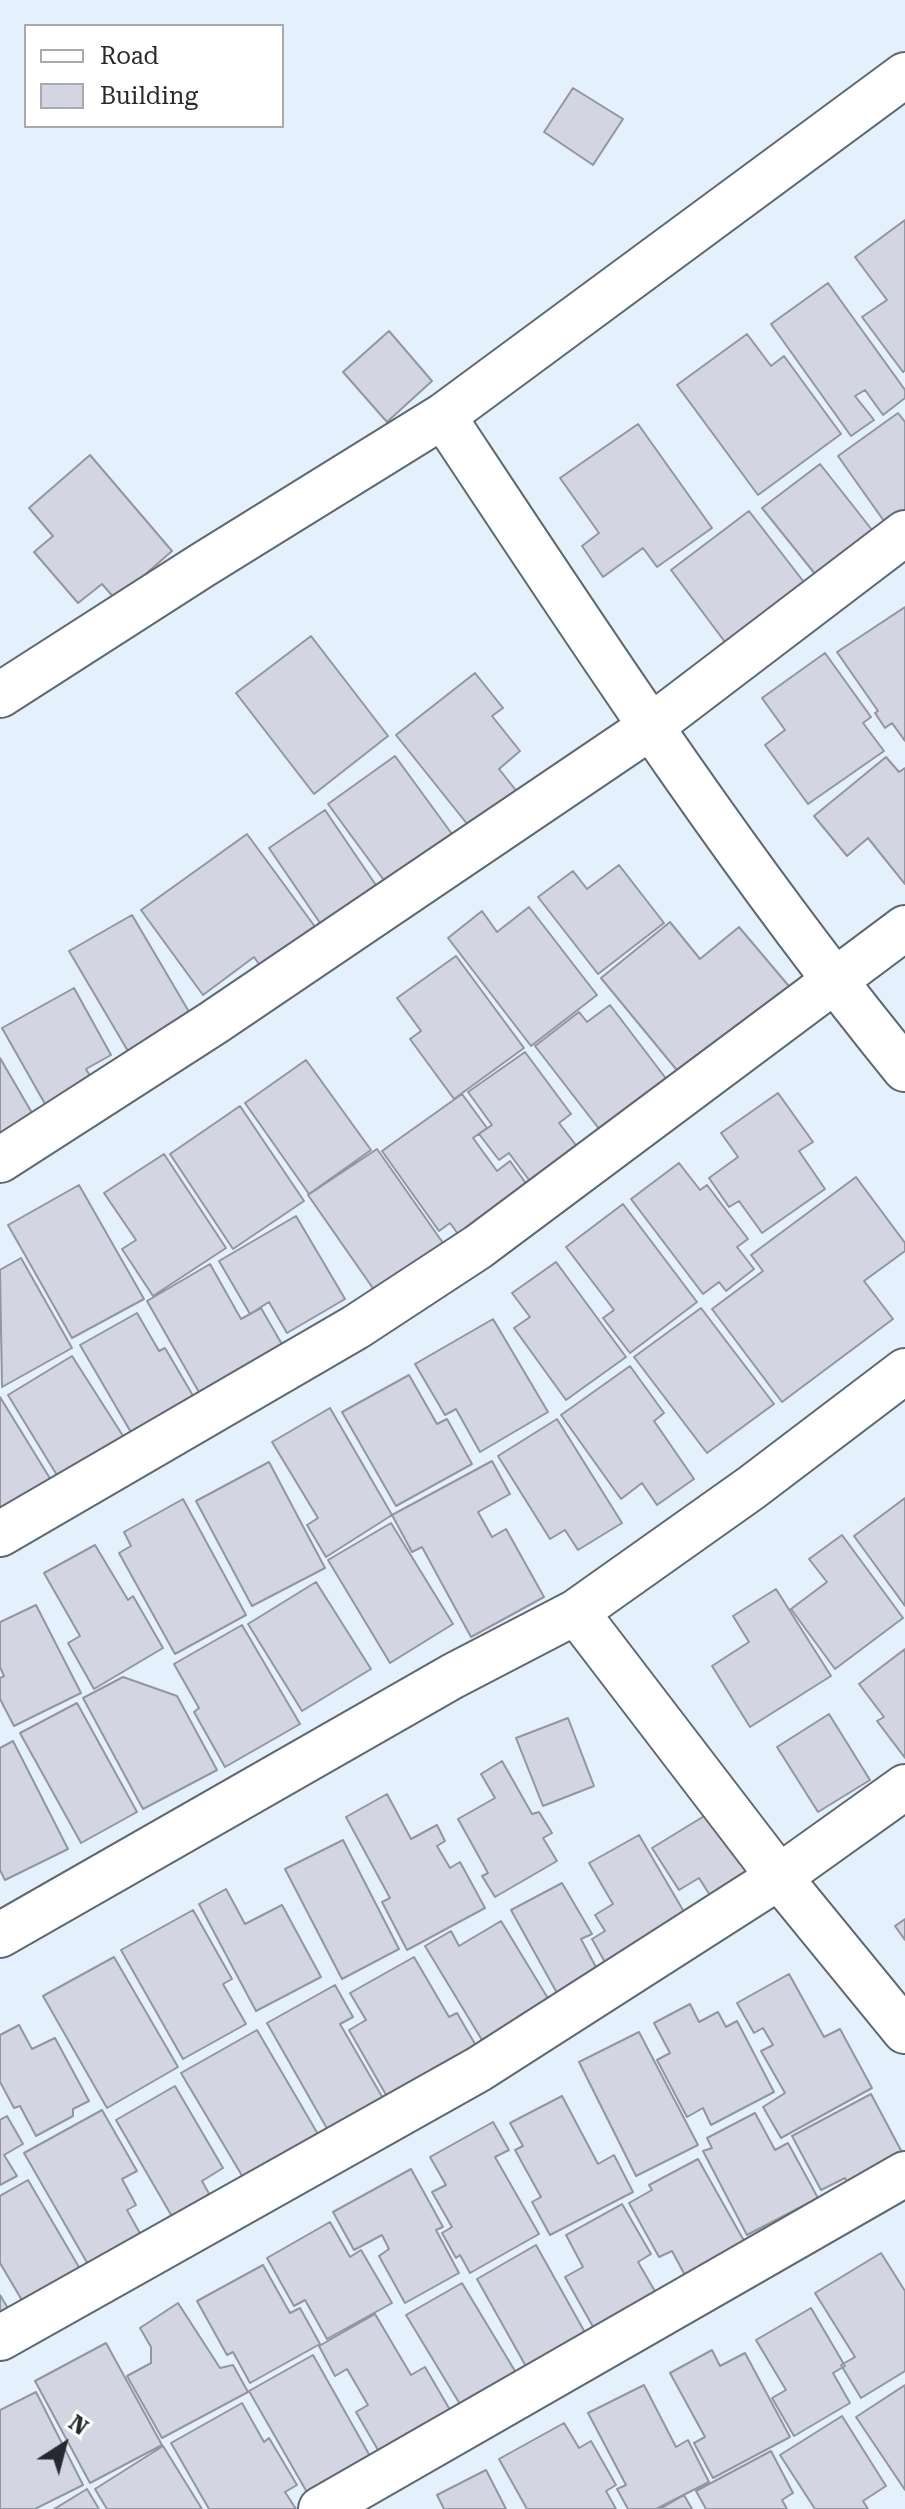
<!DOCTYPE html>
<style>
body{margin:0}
#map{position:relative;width:905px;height:2509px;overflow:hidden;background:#e4f0fb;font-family:"Roboto Serif",serif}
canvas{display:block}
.legend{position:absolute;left:24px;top:24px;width:260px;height:104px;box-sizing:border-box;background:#fff;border:2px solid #a8aaab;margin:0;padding:10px 14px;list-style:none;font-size:24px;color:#262a2e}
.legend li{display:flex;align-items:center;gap:16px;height:40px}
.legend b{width:40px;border:2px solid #a8aaab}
.north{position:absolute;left:24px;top:2405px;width:80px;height:80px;-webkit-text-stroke:6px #fff;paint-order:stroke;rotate:36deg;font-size:22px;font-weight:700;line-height:32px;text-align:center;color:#262a2e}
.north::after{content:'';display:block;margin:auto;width:28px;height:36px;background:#262a2e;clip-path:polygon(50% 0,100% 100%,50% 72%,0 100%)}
</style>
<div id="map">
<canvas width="905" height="2509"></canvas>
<ul class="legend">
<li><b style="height:10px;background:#fff"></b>Road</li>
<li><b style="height:22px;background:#d3d5e3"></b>Building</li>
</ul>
<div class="north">N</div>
</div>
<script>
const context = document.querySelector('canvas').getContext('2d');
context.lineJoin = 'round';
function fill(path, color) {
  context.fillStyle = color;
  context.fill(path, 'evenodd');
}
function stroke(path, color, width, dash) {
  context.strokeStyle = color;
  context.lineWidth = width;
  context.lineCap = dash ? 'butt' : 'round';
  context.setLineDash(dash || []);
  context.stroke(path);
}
const building = new Path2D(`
 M573,88L623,119L593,165L544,132Z
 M905,220V370L903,372L862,317L887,300L855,257Z
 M828,283L905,390V398L883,415L865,390L855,396L874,420L851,436L771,324Z
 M389,331L432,381L387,422L343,372Z
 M747,334L771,366L784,356L841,434L758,495L677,385Z
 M898,413L905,422V520L891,531L838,456Z
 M638,424L712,528L657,567L643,548L603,577L582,546L599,533L560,478Z
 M90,455L172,551L116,600L102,584L78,603L34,552L53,536L29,508Z
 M820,464L880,540L824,585L762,508Z
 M749,511L810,590L731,650L671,570Z
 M905,607V741L892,723L885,728L875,713L878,711L837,652Z
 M311,636L388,736L314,794L236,693Z
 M825,653L871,717L863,723L884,751L808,804L765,745L785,730L762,698Z
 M475,673L503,708L492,716L520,751L499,769L522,798L476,835L396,735Z
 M395,756L460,845L394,894L328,804Z
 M886,757L899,772L905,768V884L868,838L847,856L814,816Z
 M325,810L386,900L331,939L269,848Z
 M247,834L324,939L269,978L254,957L203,995L141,910Z
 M619,865L664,923L598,974L538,897L573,871L587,889Z
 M529,907L597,995L531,1046L448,938L482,911L497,932Z
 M132,915L198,1027L135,1063L69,951Z
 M670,922L700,959L739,927L793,991L685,1080L601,978Z
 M456,956L524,1048L454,1099L410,1039L421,1031L397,998Z
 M74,988L111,1055L86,1069L99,1091L53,1118L2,1028Z
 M610,1005L677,1093L610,1143L535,1046L579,1012L587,1022Z
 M525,1052L571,1114L559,1123L585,1157L538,1192L509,1153L499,1160L479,1134L492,1125L468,1092Z
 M0,1058L42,1130L0,1154Z
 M306,1060L371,1150L309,1194L245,1103Z
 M778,1093L813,1142L799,1151L825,1189L762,1233L739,1201L729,1207L709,1178L738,1157L721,1133Z
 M462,1094L487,1128L473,1138L497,1171L510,1161L537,1199L468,1248L450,1223L439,1231L382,1151Z
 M240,1106L304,1201L233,1249L170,1154Z
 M377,1149L455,1260L386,1307L308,1195Z
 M164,1154L226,1248L153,1296L122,1249L136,1240L104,1193Z
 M679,1163L700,1190L707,1185L748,1239L737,1247L754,1269L726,1291L719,1282L703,1294L631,1199Z
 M856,1177L905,1243V1251L864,1281L893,1319L782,1402L712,1309L763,1271L751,1255Z
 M79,1185L144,1299L72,1338L8,1225Z
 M623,1204L697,1302L630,1353L603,1318L614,1310L566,1247Z
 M296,1216L345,1299L287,1333L269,1302L250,1314L219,1261Z
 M21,1258L72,1348L2,1387L0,1270Z
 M556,1262L626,1357L566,1400L514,1328L530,1317L512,1293Z
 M210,1264L241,1319L261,1308L291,1360L208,1408L147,1301Z
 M701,1308L774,1404L707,1453L634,1357Z
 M137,1313L159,1351L165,1348L202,1411L139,1446L80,1345Z
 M493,1319L548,1412L480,1452L456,1409L445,1415L415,1364Z
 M72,1356L132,1450L66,1490L8,1395Z
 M630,1366L664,1413L654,1421L694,1479L657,1505L642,1483L621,1499L561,1415Z
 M409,1375L437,1424L447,1419L472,1464L396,1506L342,1412Z
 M0,1397L59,1493L0,1529Z
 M330,1408L392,1515L326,1557L307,1525L318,1518L272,1442Z
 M557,1419L622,1523L578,1550L565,1530L550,1539L498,1456Z
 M492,1461L510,1494L478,1512L492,1537L506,1529L544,1597L471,1637L422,1547L412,1552L392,1515Z
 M269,1462L325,1568L252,1606L196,1501Z
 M905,1498V1606L854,1536Z
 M183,1499L246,1615L175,1654L119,1553L131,1546L124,1532Z
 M391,1523L453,1624L390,1663L328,1560Z
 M842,1535L903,1618L835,1669L791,1609L827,1582L809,1559Z
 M95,1545L128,1600L133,1596L163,1648L94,1689L68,1643L80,1636L44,1573Z
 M316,1582L371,1669L302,1711L248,1624Z
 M776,1589L831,1676L750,1727L712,1666L749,1642L733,1616Z
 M36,1605L81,1693L14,1726L0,1699V1678L4,1676L0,1667V1622Z
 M242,1625L300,1724L225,1767L194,1712L199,1708L174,1664Z
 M905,1649V1758L877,1721L884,1717L859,1684Z
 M123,1677L177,1696L217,1770L143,1809L83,1698Z
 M77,1703L137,1812L81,1843L20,1733Z
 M829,1714L870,1780L818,1812L777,1747Z
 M568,1718L594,1786L543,1806L516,1738Z
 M13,1741L68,1849L5,1880L0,1870V1748Z
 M502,1761L532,1814L539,1812L552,1833L543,1838L557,1861L495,1897L482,1876L488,1873L458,1819L495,1798L481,1774Z
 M387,1794L411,1839L437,1825L445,1841L437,1846L450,1868L460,1862L485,1908L407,1950L382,1902L390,1898L346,1817Z
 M714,1810L754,1874L713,1900L699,1878L679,1890L652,1848Z
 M639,1835L687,1917L606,1964L592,1939L605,1931L595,1915L613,1904L589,1863Z
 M343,1840L399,1949L342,1979L285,1869Z
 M562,1883L592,1934L581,1939L598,1971L557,1993L511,1910Z
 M226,1889L245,1924L282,1905L321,1977L256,2011L199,1904Z
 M193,1910L232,1979L223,1984L246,2024L183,2059L121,1950Z
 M905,1919V1940L895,1926Z
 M501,1921L549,2000L482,2040L425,1946L451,1931L459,1946Z
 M114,1957L178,2067L107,2108L43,1996Z
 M414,1957L449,2017L457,2013L482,2056L393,2107L349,2030L366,2020L350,1993Z
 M789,1974L824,2037L840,2029L872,2088L781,2138L763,2107L785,2093L761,2051L773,2045L763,2028L754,2033L737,2003Z
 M335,1985L353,2017L340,2024L384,2100L329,2132L267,2023Z
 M690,2004L699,2022L718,2012L726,2027L737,2021L774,2092L711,2125L703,2108L687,2117L657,2060L670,2053L654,2023Z
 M19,2025L32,2049L55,2038L89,2101L73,2109V2116L36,2136L20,2106L14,2108L0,2082V2035Z
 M257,2030L322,2141L247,2184L181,2073Z
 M639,2032L698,2145L636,2176L579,2062Z
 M175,2086L223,2168L202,2181L218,2210L181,2232L116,2120Z
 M871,2094L905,2158L856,2198L845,2178L821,2190L792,2136Z
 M562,2096L598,2164L614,2155L633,2192L550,2235L532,2202L541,2197L515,2150L523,2146L510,2123Z
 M102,2110L137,2171L122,2179L136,2205L127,2210L142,2237L89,2266L24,2153Z
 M755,2113L775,2150L788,2143L818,2198L747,2235L703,2151L712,2148L707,2138Z
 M7,2116L23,2144L4,2155L17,2176L0,2185V2120Z
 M493,2122L509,2150L495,2157L539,2234L470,2273L460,2255L456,2258L442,2233L452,2227L432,2192L446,2185L430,2157Z
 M698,2159L747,2246L687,2279L672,2251L659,2257L629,2203L652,2190L649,2185Z
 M411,2169L443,2227L436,2230L459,2273L405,2303L379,2256L389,2249L382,2235L354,2250L333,2212Z
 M28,2180L83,2274L26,2307L0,2263V2196Z
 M622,2204L651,2254L638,2262L663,2305L601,2341L565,2277L583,2267L566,2235Z
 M330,2222L350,2257L361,2250L392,2303L327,2339L305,2300L294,2306L267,2258Z
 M536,2245L592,2345L533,2379L477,2279Z
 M881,2253L905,2291V2371L861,2398L841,2365L855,2357L815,2293Z
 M263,2265L290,2313L300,2308L320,2344L250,2383L233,2352L227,2355L197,2301Z
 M462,2283L524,2386L469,2419L406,2315Z
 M0,2295L12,2315L0,2321Z
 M178,2303L220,2368L233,2365L248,2392L162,2438L127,2376L151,2363V2347L140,2328Z
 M811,2308L845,2366L833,2373L850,2403L794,2436L772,2398L786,2390L756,2340Z
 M375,2314L411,2375L425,2367L460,2427L389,2469L356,2412L368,2405L347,2369L335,2376L319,2346Z
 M106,2343L162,2445L90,2483L35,2381Z
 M712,2350L720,2366L745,2353L790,2437L713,2478L694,2443L705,2437L670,2373Z
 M313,2355L379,2472L316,2508L249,2391Z
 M644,2385L676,2447L688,2440L709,2482L656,2509H628L617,2489L626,2485L588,2413Z
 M905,2385V2490L856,2417Z
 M36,2392L83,2485L35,2509H0V2410Z
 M242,2403L264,2442L269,2438L297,2485L285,2492L296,2509H209L171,2443Z
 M842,2416L886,2486L863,2501L868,2509H815L780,2455Z
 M564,2423L579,2448L591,2441L616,2485L606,2491L616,2509H527L499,2459Z
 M163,2446L202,2509H107L95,2489Z
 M771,2451L793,2493L782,2500L787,2509H706L696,2491Z
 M486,2470L506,2509H444L437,2495Z
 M87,2489L99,2509H54Z
 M684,2495L692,2509H660Z`);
const minor = new Path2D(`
 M443,416C590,638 736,862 905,1069
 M0,695L201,566L443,416L905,75
 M0,1160L213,1023L649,728L905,533
 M0,1534L356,1327L478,1247L905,928
 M576,1612L779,1877L905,2031
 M0,1935L453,1676L576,1612L751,1488L905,1371
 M0,2338L479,2069L779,1877L905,1787
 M321,2509L905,2174`);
fill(building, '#d3d5e3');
stroke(building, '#9395a2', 2);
stroke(minor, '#5e6871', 48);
stroke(minor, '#fff', 44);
</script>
